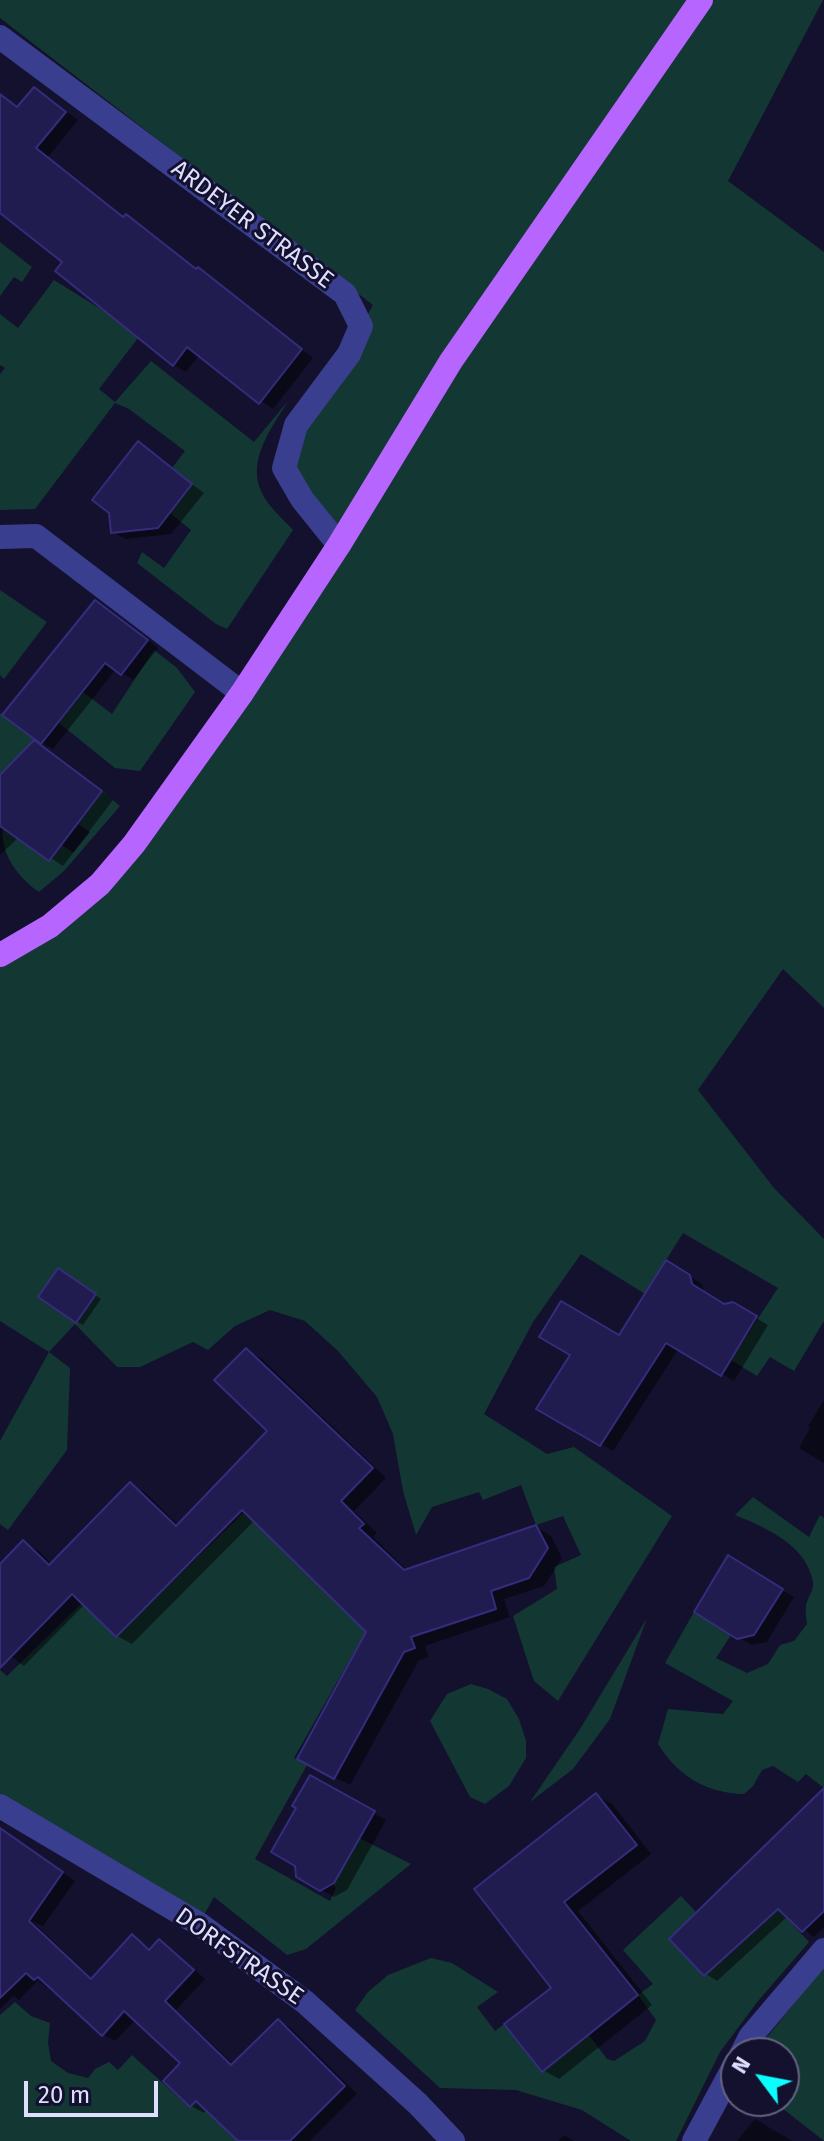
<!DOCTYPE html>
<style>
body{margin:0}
#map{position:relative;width:824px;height:2141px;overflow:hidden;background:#13112e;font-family:"Fira Sans",sans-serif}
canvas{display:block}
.north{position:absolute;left:720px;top:2037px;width:80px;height:80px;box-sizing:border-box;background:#13112e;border:2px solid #646382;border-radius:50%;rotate:302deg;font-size:22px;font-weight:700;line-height:32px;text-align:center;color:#dedeff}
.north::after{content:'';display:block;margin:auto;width:28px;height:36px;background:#0afeff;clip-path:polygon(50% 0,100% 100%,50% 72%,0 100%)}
.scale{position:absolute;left:24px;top:2081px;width:134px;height:36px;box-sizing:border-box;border:4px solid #dedeff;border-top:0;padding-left:10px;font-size:24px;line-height:28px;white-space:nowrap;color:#dedeff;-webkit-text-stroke:6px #13112e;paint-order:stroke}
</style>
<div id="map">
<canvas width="824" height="2141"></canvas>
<div class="north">N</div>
<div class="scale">20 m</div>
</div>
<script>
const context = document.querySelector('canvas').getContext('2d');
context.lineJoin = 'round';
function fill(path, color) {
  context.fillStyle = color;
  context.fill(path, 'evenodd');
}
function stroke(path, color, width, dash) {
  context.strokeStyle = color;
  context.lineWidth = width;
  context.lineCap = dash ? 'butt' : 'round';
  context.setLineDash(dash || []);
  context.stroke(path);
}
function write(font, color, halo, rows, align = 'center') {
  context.font = font + ' "Fira Sans",sans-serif';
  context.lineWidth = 6;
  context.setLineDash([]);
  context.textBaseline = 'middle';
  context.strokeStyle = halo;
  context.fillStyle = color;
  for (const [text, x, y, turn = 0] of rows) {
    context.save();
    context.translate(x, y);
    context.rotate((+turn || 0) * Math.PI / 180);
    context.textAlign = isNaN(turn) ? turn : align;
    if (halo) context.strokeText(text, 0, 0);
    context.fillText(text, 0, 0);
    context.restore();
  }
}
const green = new Path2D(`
 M0,0H823L728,181L824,252V1008L783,969L698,1090L774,1188L824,1239V1321L794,1371L770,1357L757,1376L731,1360L778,1288L683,1233L645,1294L581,1254L533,1322L484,1414L547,1454L574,1447L672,1516L558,1701L534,1681L513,1616L557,1589L554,1567L581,1555L563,1516L536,1525L521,1485L483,1500L479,1492L432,1507L416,1535L403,1491L393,1434L377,1397L338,1351L305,1321L270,1310L235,1326L208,1350L193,1342L140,1367H117L75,1324L49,1352L70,1368L67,1450L8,1530L0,1524V1441L49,1352L0,1321V955L100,884L339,545L284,468L373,305L0,18Z
 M0,242L32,267L22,282L14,277L0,296Z
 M54,280L107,313L138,338L99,389L115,402L151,361L254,442L288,401C271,429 245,462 263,495C270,508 283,519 293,530L227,629L216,624L137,563L142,552L164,568L191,530L170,513L192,484L172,468L185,451L129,409L115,403L35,509L0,510V374L5,368L0,365V314L18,328Z
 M0,590L47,622L4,679L0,675Z
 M154,650L177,668L195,692L140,771L115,768L59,723L83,692L112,714Z
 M0,713L35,739L7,778L2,773L0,775Z
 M102,791L120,806L64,871L39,892C20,879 0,855 3,829L49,861L61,844L73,853L90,832L78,824Z
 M753,1497L809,1537L820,1515L824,1518V1788L806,1774L798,1782L773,1766L762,1770L753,1786L744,1794C706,1793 678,1776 658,1744L668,1709L723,1714L733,1701L665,1663L694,1612L731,1635L716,1658L747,1673L768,1664L780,1645L794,1641L807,1624C806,1618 805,1611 806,1605C808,1597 814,1590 813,1582C806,1544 766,1528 735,1515Z
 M244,1512L366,1631L294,1758L307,1765L255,1859L330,1901L336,1888L333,1885L359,1838L411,1864L306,1949L287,1955L214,1897L199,1924L0,1806V1670L7,1676L82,1603L116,1637Z
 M647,1618L610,1719L573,1769L530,1802L580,1729Z
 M471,1684L488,1689L507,1699L519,1719L526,1741V1758L509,1786L485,1804L470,1797L430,1721L447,1694Z
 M681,1896L696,1912L669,1939L704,1975L777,1908L809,1942L758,2001L720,2052L676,2141H631L582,2110L516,2090L440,2088L355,2010L368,1992L388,1975L431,1958L452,1963L498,1992L477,2007L495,2031L504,2024L588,2034L607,2059L614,2061L645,2041L656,2020L638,1995L653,1984L623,1950Z
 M824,1967V2141L773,2101H784V2053H754Z
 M15,2002L31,2016L50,2023L48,2043L51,2061L68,2073L88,2078L95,2069L109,2062L118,2070L132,2055L189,2107L206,2091L221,2124L238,2141H0V2015Z`);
const shadow = new Path2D(`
 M35,89L78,120L48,157L125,218L126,216L139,224L198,270L211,277L313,358L273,409L200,354L186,372L174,365L57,271L65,261L0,210V95L19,108Z
 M138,444L204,493L171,534L126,539L113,532Z
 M106,608L158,648L133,680L116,669L53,749L42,743Z
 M47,750L113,800L63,866L19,837L0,855V778Z
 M667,1262L702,1284L704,1294L724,1306L733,1304L768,1325L734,1381L679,1348L613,1451L539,1409L620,1338Z
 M65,1274L101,1299L83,1325L77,1322Z
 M247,1350L262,1359L386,1478L354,1511L377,1533L373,1537L408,1571L536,1527L551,1536L562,1558L544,1586L504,1599L510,1617L425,1646L429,1657L419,1660L350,1785L314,1767L369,1631L255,1520L132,1644L117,1636L85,1604L24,1666L0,1648V1567L24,1543L39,1551L53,1565L131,1485L146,1493L179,1526L270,1431Z
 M824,1400V1463L799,1448L810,1428L808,1426Z
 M729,1558L794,1597L767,1642L752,1645L738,1637Z
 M310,1778L386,1820L347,1890L334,1897L298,1876V1808Z
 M824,1790V1927L814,1937L788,1916L717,1981L706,1974Z
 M597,1796L612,1804L651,1854L578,1911L652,2005L559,2079L543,2070L554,1988L477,1890Z
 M0,1829L75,1881L43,1926L32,1921L93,1979L133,1936L152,1950L160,1942L172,1949L205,1979L176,2010L234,2065L278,2021L291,2028L357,2094L310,2141H240L208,2109L204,2113L191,2106L183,2062L136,2019L115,2041L103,2034L38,1980L19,2000L13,1996L0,2009Z
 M755,2119L775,2131L793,2141H737Z
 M564,2135L574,2141H558Z`);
const building = new Path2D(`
 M34,87L66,112L36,148L123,217L126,214L196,269L198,267L302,349L259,404L187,347L173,366L55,271L62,262L0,213V94L17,107Z
 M138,441L192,484L158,528L111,533L109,513L92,500Z
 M95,600L148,640L121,675L105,663L41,744L2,715Z
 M34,740L102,791L49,861L0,826V775Z
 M666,1260L690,1275L692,1284L724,1304L733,1302L757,1316L721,1376L666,1343L600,1446L536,1409L570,1355L539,1337L561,1301L619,1335Z
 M58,1268L96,1294L76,1323L38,1297Z
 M246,1348L373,1468L341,1501L364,1524L359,1528L404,1570L536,1525L548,1548L529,1578L491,1591L496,1609L411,1637L415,1648L404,1652L334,1779L297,1759L366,1632L242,1510L116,1637L72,1594L0,1668V1564L23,1540L49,1565L130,1482L176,1526L267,1431L214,1380Z
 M728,1555L783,1589L754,1635L737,1639L694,1612Z
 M310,1775L375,1811L334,1883L320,1891L296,1877L295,1866L271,1852L296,1808L292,1806Z
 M824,1788V1911L802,1932L778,1909L704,1976L669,1939Z
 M596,1793L637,1845L564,1902L638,1995L542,2072L504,2024L551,1988L474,1889Z
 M0,1828L63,1872L29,1921L91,1979L132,1934L149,1950L159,1939L194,1970L165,2001L231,2065L278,2019L345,2086L290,2141H238L196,2101L190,2107L163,2081L180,2063L124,2011L102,2036L38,1977L34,1980L26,1973L0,1998Z`);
const minor = new Path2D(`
 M0,37L345,294L361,326L349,354L296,425L284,468L302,499L339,545
 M0,537L36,536L242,693
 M0,1806L199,1924L305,2002L418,2104L453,2141
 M742,2053L750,2037L824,1950
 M694,2141L736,2063`);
const major = new Path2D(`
 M0,955L50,926L100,884L134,844L242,693L339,545L451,361L701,0`);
const streetNames = [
 ["ARDEYER STRASSE",252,225,37],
 ["DORFSTRASSE",239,1957,35]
];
fill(green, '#133834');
fill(shadow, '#0007');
fill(building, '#211c50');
stroke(building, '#352c7d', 2);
stroke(minor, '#393e8f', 24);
stroke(major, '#b665ff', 24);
write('24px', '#dedeff', '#13112e', streetNames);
</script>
